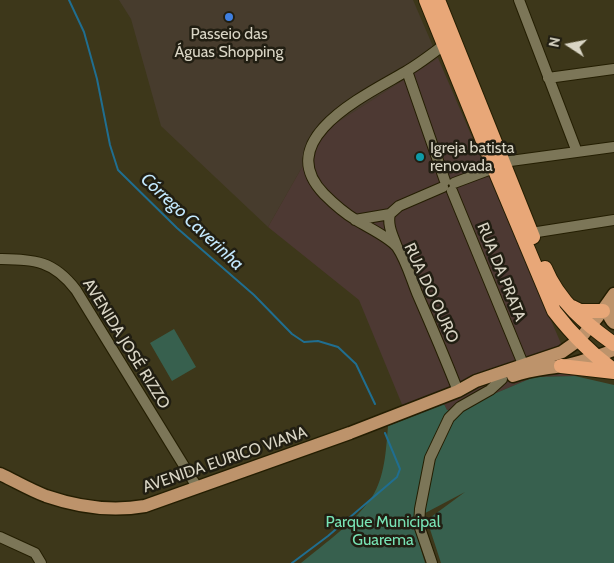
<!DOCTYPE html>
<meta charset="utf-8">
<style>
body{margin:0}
#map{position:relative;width:614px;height:563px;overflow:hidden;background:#3d371a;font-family:Cabin,sans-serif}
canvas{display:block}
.north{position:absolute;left:544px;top:20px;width:50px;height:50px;-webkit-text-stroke:4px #211e12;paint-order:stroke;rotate:281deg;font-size:14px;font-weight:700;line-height:20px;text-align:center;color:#d9d5c5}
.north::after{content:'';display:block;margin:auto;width:18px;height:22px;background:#d9d5c5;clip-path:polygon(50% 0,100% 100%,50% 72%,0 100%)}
</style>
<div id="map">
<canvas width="614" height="563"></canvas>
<div class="north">N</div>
</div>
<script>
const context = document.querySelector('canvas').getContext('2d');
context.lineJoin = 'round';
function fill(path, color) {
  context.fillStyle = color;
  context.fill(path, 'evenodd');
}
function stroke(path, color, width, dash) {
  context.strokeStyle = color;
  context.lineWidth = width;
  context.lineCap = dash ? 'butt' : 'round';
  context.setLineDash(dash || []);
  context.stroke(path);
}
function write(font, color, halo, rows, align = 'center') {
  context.font = font + ' Cabin,sans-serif';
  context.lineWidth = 5;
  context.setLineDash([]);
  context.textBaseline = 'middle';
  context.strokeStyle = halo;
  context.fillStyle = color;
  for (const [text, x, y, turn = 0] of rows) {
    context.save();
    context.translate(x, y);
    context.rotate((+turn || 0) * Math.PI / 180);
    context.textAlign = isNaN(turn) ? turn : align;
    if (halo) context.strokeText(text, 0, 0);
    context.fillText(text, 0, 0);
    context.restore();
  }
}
const commercial = new Path2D(`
 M119,0H413L438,58L322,132L268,227L161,126L131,19Z`);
const industrial = new Path2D(`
 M438,58L575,376L534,377L456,410H447L444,404L408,419L359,300L268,227L322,132Z`);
const green = new Path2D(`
 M174,329L196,367L172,381L150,343Z
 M575,376L614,385V563H441L427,520L465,492L412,520L425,563H301C325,543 354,523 372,497C385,477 386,450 388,426L444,404L447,410H456L534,377Z`);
const stream = new Path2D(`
 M69,0L84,32L97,79L110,145L118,170L177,228L254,295L292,334L304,342L318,341L338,347L356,364L375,404
 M292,563L328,536L397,477L400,469L385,433`);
const minor = new Path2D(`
 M519,0L577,152
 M445,44C432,54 419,64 405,72C366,95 271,139 324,194C334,204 344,213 356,220C367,227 389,237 397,247C406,260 411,278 417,293C431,325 445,358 458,391
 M407,71L445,181
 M548,78L614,69
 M503,162L614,147
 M454,183L494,168
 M452,191L523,364
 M355,220L390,214
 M526,235L531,233L614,220
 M397,247C393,236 387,225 390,214L399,206L443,187
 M0,259C35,260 53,260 76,290L197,487
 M0,537L35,553L41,563
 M432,563L419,525L420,509L430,458L449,418L460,407L490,390L502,379`);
const major = new Path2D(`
 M609,302C608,310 607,317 614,323
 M513,376C529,370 544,369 561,366C579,363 597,356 614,350
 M0,474C15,481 30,490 46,496C78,507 111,512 145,506L350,433L458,391L476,381L562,352L579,340L597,318L614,294`);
const highway = new Path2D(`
 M426,0L494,168L554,311C571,333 591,354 614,370
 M438,0L533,237
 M545,268C559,302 586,324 614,344
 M572,307L580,311H603
 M561,366L614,372`);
const markers = [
 [229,17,5,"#3f7fe0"],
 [420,157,5,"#0f9aa8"]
];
const poiNames = [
 ["Passeio das",229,34],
 ["Águas Shopping",229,52],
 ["Igreja batista",430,148,"left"],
 ["renovada",430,166,"left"]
];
const streetNames = [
 ["RUA DA PRATA",501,272,68],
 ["RUA DO OURO",431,293,65],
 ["AVENIDA JOSÉ RIZZO",126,344,58],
 ["AVENIDA EURICO VIANA",225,460,-19]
];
const parkNames = [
 ["Parque Municipal",383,522],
 ["Guarema",383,540]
];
const waterNames = [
 ["Córrego Caverinha",192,222,43]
];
fill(commercial, '#473c2d');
fill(industrial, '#4d3933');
fill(green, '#37604e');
stroke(stream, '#206e90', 2);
stroke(minor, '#241e02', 12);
stroke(major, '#241e02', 15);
stroke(highway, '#241e02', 16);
stroke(minor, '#7c7658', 10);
stroke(major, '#bd936b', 12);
stroke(highway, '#e8a778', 14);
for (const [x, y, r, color] of markers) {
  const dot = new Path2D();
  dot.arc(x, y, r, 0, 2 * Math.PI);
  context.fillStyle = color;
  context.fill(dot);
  stroke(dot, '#211e12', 2);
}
write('16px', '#d9d5c5', '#211e12', poiNames);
write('16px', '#d9d5c5', '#211e12', streetNames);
write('16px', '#78e3b5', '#211e12', parkNames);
write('italic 18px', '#c3e8fd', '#211e12', waterNames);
</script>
